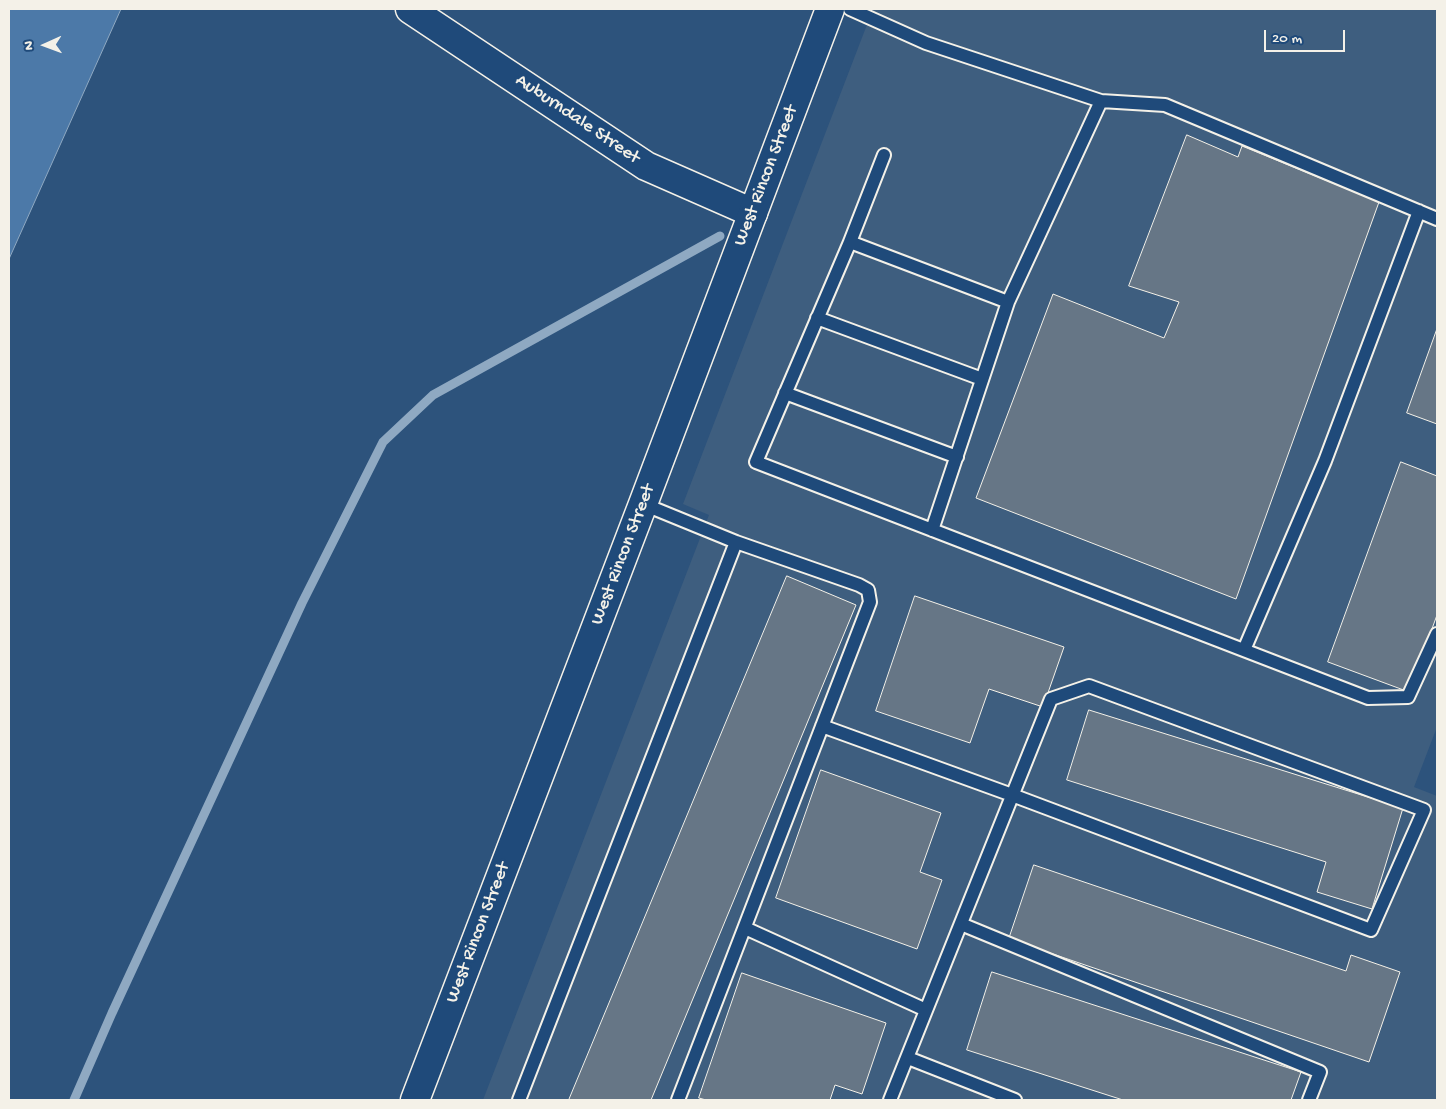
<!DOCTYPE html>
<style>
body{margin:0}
#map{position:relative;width:1446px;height:1109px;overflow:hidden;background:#2d537c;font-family:"Gochi Hand",sans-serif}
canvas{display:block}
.frame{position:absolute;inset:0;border:10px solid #f4f1e8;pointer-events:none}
.north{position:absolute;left:20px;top:20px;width:50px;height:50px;-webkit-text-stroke:4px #1f4a7a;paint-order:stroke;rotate:268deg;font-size:14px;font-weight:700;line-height:20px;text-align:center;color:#f4f1e8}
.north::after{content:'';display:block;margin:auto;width:18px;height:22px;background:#f4f1e8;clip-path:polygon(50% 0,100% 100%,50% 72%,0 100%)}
.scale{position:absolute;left:1264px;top:30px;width:81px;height:22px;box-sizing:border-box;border:2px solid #f4f1e8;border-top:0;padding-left:6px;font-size:15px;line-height:18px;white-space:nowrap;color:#f4f1e8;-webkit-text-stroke:4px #1f4a7a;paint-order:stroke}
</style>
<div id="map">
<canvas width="1446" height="1109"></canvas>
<div class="frame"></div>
<div class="north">N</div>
<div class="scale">20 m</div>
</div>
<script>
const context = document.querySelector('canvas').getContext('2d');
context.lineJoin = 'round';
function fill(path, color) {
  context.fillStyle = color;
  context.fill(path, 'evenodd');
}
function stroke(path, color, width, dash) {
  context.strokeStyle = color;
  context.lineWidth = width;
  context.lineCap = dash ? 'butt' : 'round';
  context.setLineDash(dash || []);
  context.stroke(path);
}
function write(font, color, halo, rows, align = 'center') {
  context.font = font + ' "Gochi Hand",sans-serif';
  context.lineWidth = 5;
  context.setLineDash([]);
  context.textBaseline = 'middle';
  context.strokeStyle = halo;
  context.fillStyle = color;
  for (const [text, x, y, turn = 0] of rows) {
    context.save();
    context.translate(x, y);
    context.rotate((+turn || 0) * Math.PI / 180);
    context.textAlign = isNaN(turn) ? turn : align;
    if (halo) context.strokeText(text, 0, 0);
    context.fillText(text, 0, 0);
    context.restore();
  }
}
const built = new Path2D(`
 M873,9H1437V727L1414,787L1437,796V1100H483L709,515L683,504Z`);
const water = new Path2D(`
 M9,9H121L9,259Z`);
const stream = new Path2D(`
 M74,1100L112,1013L302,603L383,442L433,395L720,236`);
const building = new Path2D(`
 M1187,135L1238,157L1242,146L1379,202L1236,599L976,498L1053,294L1164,338L1179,302L1129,286Z
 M1437,329V424L1407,413Z
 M1401,462L1437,476V615L1409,692L1328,662Z
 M787,576L856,605L651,1100H569Z
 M915,596L1064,647L1043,707L989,689L970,743L876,711Z
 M1089,710L1403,808L1372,909L1317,892L1326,862L1067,780Z
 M821,770L941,813L920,872L942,880L917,949L776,898Z
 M1034,865L1346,971L1351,955L1400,972L1369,1062L1009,939Z
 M992,972L1301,1072L1291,1100H1123L967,1050Z
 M742,973L886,1023L862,1094L835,1085L830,1100H706L699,1098Z`);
const service = new Path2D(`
 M850,9L926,43L1101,101L1165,105L1437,219
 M1101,101L1008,302L850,242L756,462L1368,698L1408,697L1437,634
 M850,242L884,155
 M817,318L982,379
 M785,393L957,457
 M932,530L1008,302
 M1244,650L1325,461L1419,211
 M822,726L1012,795L1371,930L1424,810L1089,686L1051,699C997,833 944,967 890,1100
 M961,924L1320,1072L1309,1100
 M745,928L926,1010
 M908,1058L1015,1100
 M519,1100L736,542L643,504
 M678,1100L870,602L868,590L859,585L736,542`);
const tertiary = new Path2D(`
 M410,9L646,166L753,213`);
const secondary = new Path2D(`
 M415,1100L643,504L830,9`);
const streetNames = [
 ["Auburndale Street",577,120,34],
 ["West Rincon Street",767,176,-69],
 ["West Rincon Street",624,555,-69],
 ["West Rincon Street",479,933,-69]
];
fill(built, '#3e5e7f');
fill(water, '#4c79a8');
stroke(water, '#8fa9c2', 1);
stroke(stream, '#8fa9c2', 9);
fill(building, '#667686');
stroke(building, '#f4f1e8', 1);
stroke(service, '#f4f1e8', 16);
stroke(tertiary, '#f4f1e8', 31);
stroke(secondary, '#f4f1e8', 31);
stroke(service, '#1f4a7a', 12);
stroke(tertiary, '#1f4a7a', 28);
stroke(secondary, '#1f4a7a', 28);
write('19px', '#f4f1e8', '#1f4a7a', streetNames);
</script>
